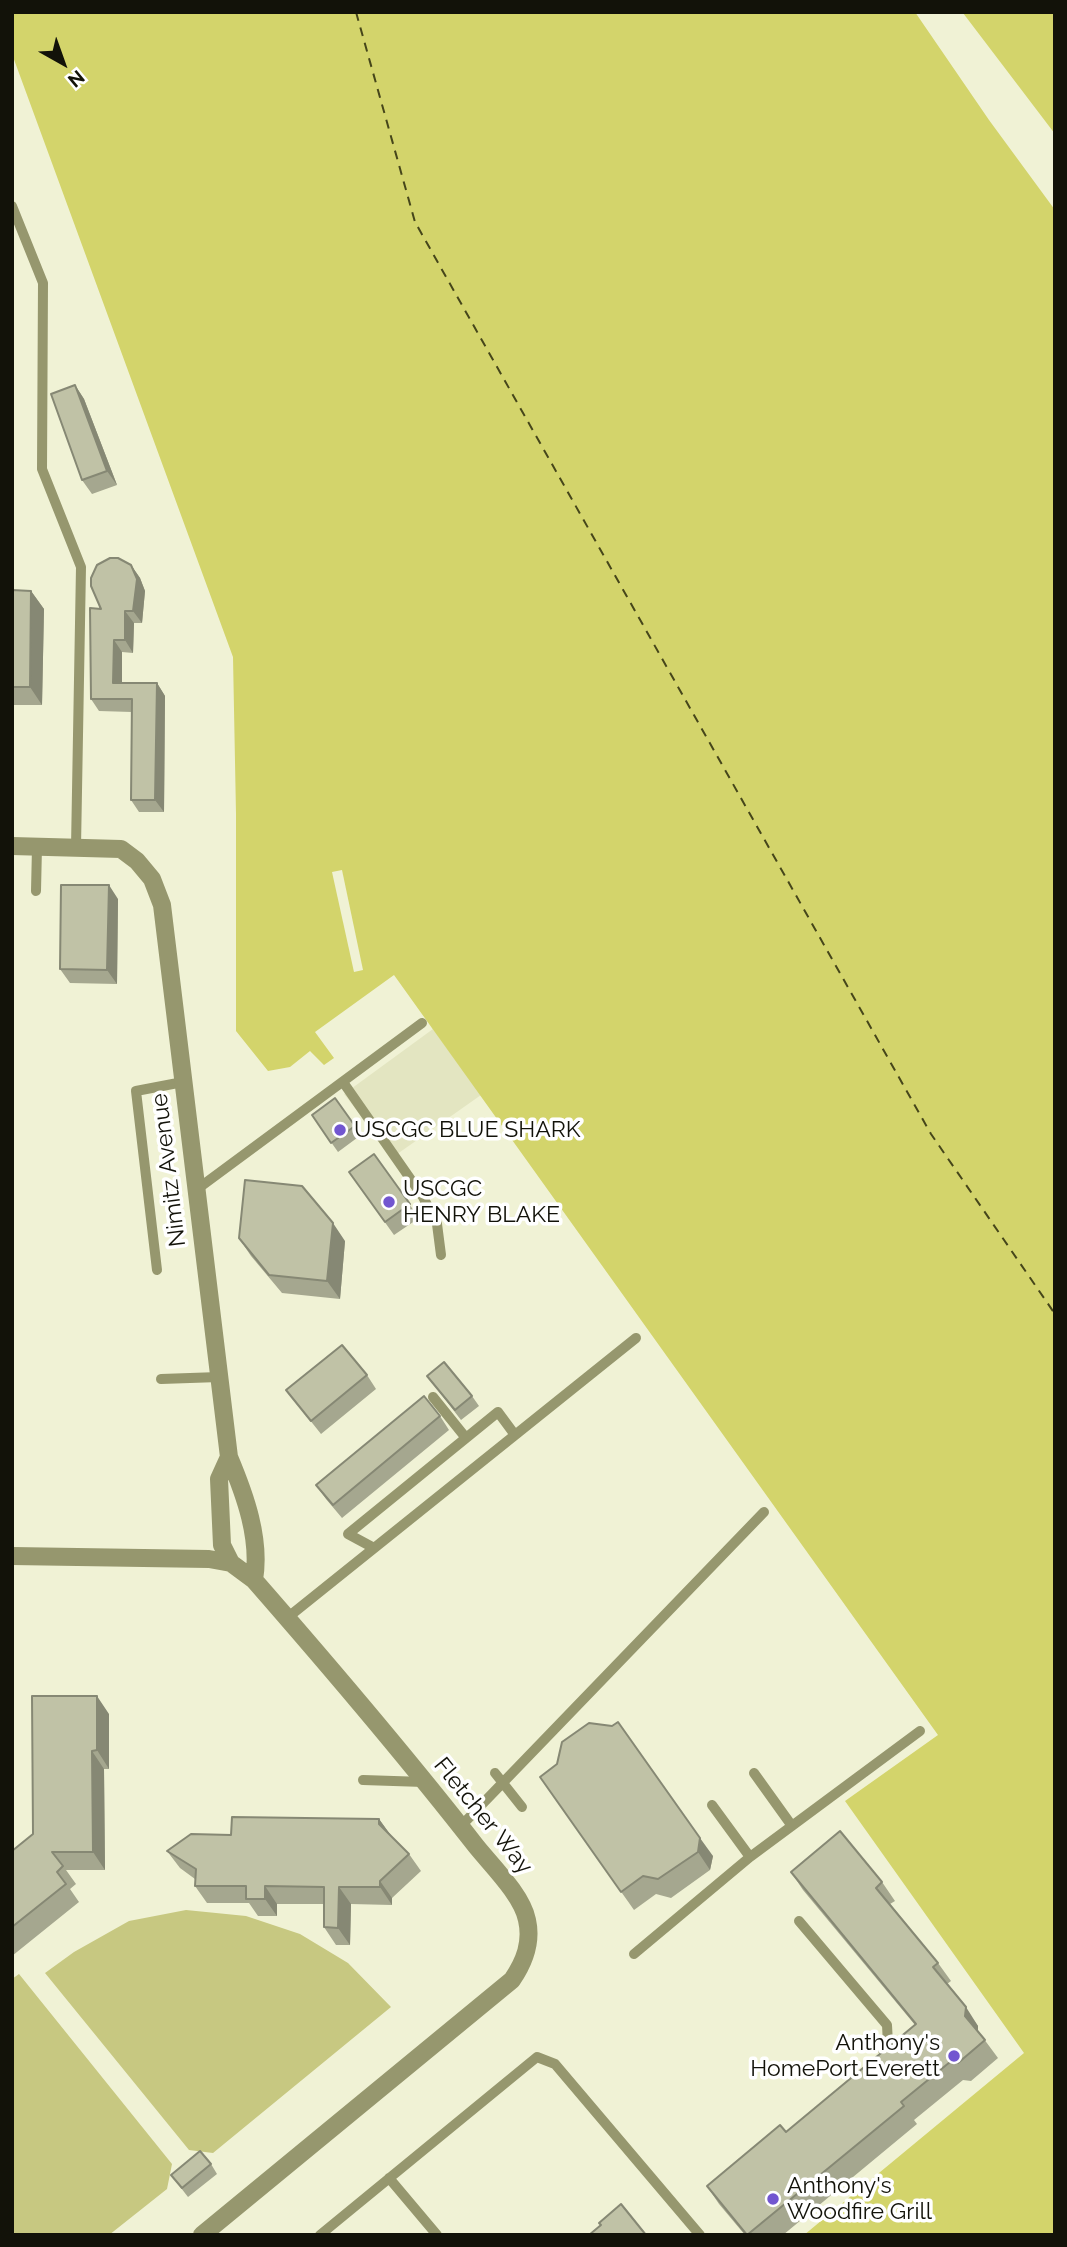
<!DOCTYPE html>
<style>
body{margin:0}
#map{position:relative;width:1067px;height:2247px;overflow:hidden;background:#f0f2d5;font-family:Raleway,sans-serif}
canvas{display:block}
.frame{position:absolute;inset:0;border:14px solid #121209;pointer-events:none}
.north{position:absolute;left:28px;top:28px;width:70px;height:70px;-webkit-text-stroke:5px #fff;paint-order:stroke;rotate:140deg;font-size:19px;font-weight:700;line-height:28px;text-align:center;color:#121209}
.north::after{content:'';display:block;margin:auto;width:24px;height:32px;background:#121209;clip-path:polygon(50% 0,100% 100%,50% 72%,0 100%)}
</style>
<div id="map">
<canvas width="1067" height="2247"></canvas>
<div class="frame"></div>
<div class="north">N</div>
</div>
<script>
const context = document.querySelector('canvas').getContext('2d');
context.lineJoin = 'round';
function fill(path, color) {
  context.fillStyle = color;
  context.fill(path, 'evenodd');
}
function stroke(path, color, width, dash) {
  context.strokeStyle = color;
  context.lineWidth = width;
  context.lineCap = dash ? 'butt' : 'round';
  context.setLineDash(dash || []);
  context.stroke(path);
}
function write(font, color, halo, rows, align = 'center') {
  context.font = font + ' Raleway,sans-serif';
  context.lineWidth = 7;
  context.setLineDash([]);
  context.textBaseline = 'middle';
  context.strokeStyle = halo;
  context.fillStyle = color;
  for (const [text, x, y, turn = 0] of rows) {
    context.save();
    context.translate(x, y);
    context.rotate((+turn || 0) * Math.PI / 180);
    context.textAlign = isNaN(turn) ? turn : align;
    if (halo) context.strokeText(text, 0, 0);
    context.fillText(text, 0, 0);
    context.restore();
  }
}
const built = new Path2D(`
 M433,1029L481,1095L393,1157L344,1094Z`);
const green = new Path2D(`
 M186,1910L246,1916L300,1934L348,1963L391,2007L213,2153L189,2150L45,1973L74,1952L129,1921Z
 M19,1974L172,2164L167,2189L109,2235H12V1979Z`);
const water = new Path2D(`
 M12,12H915L989,120L1055,210V2235H804L1024,2053L845,1801L938,1735L394,975L315,1032L334,1058L324,1065L310,1051L290,1067L268,1071L236,1031V814L233,657L12,54Z
 M963,12H1055V134L963,13Z`);
const pier = new Path2D(`
 M342,870L363,970L354,972L332,872Z`);
const ferry = new Path2D(`
 M356,12L415,222L931,1134L1055,1314`);
const lane = new Path2D(`
 M12,206L43,283L42,469L81,567L76,847
 M36,891L37,847
 M343,1082L423,1197L437,1224L441,1255
 M196,1190L422,1023
 M157,1270L136,1091L183,1082
 M161,1379L219,1377
 M433,1397L466,1438
 M374,1548L348,1534L498,1412L515,1435
 M287,1618L636,1338
 M495,1773L522,1807
 M754,1773L792,1826
 M363,1780L424,1782
 M712,1805L750,1857
 M461,1826L764,1512
 M799,1921L887,2025L888,2044L883,2050
 M634,1954L750,1857L920,1731
 M389,2178L437,2235
 M320,2235L537,2057L555,2064L700,2235`);
const street = new Path2D(`
 M12,846L121,849L137,861L152,879L162,905L229,1457C245,1495 261,1539 254,1580
 M229,1457L219,1479L222,1545L231,1563
 M12,1556L209,1559L231,1563L254,1580C330,1667 405,1755 476,1846C492,1866 522,1895 527,1920C532,1942 525,1961 512,1980L202,2235`);
const wall = new Path2D(`
 M75,385L84,399L117,485L92,494L82,480Z
 M131,565L140,578L145,591L142,623H134L133,653L122,652V683H157L165,696L164,812H139L131,800L132,712L99,711L91,699L101,609Z
 M12,590L31,591L44,609L42,705H12Z
 M118,899L117,984L70,983L60,969Z
 M335,1098L361,1135L338,1152L312,1115Z
 M374,1154L419,1218L394,1235L349,1172Z
 M239,1238L345,1241L340,1299L282,1293L251,1256Z
 M367,1375L376,1389L321,1434L286,1390Z
 M427,1376L472,1396L479,1406L461,1420Z
 M440,1416L449,1430L342,1518L326,1499L316,1485Z
 M109,1714V1769H104L105,1870H66L76,1884L70,1889L79,1902L12,1956V1851L33,1834Z
 M540,1777L713,1856L710,1870L671,1898L656,1894L634,1910Z
 M379,1819L392,1837L409,1854L421,1871L392,1898V1905L351,1904L350,1945H336L324,1927V1904H277V1916H258L249,1903H207L195,1886V1879L180,1868L167,1851L231,1835Z
 M791,1872L882,1882L895,1901L890,1904L938,1963L951,1981L947,1984L978,2026V2031L998,2058L971,2081L963,2080L914,2120L917,2124L783,2235H745L719,2204L707,2186L786,2132L915,2025L803,1890Z
 M211,2164L217,2174L188,2197L171,2175Z`);
const shadedWall = new Path2D(`
 M75,385L84,399L117,485L107,471Z
 M131,565L140,578L145,591L142,623L133,611Z
 M31,591L44,609L42,705L30,687Z
 M125,611L134,623L133,653L125,640Z
 M114,640L122,652V695L113,683Z
 M157,683L165,696L164,812L155,800Z
 M109,885L118,899L117,984L107,970Z
 M333,1223L345,1241L340,1299L327,1281Z
 M97,1696L109,1714V1769L97,1750Z
 M92,1751L104,1769L105,1870L93,1852Z
 M379,1819L392,1837L379,1824Z
 M700,1838L713,1856L710,1870L698,1852Z
 M380,1881L392,1898V1905L380,1887Z
 M265,1886L277,1904V1916L265,1899Z
 M339,1887L351,1904L350,1945L338,1928Z
 M966,2007L978,2026V2034L965,2016Z`);
const building = new Path2D(`
 M75,385L107,471L82,480L51,394Z
 M110,558H118L131,565L137,579L133,611H125V640H114L113,683H157L155,800H131L132,699H91L90,608L101,609L91,586V578L97,565Z
 M12,590L31,591L30,687H12Z
 M61,885H109L107,970L60,969Z
 M335,1098L355,1126L331,1143L312,1115Z
 M374,1154L410,1204L385,1222L349,1172Z
 M245,1180L302,1186L333,1223L327,1281L269,1275L239,1238Z
 M342,1345L367,1375L311,1421L286,1390Z
 M444,1362L472,1396L455,1410L427,1376Z
 M424,1396L440,1416L333,1505L316,1485Z
 M32,1696H97V1750L92,1751L93,1852H52L63,1866L57,1872L66,1884L12,1927V1851L33,1834Z
 M618,1722L700,1838L698,1852L658,1879L643,1876L621,1892L540,1777L557,1764L562,1742L589,1723L612,1726Z
 M232,1817L379,1819V1824L409,1854L380,1881V1887H339L338,1928L324,1927V1887L265,1886V1899H246V1886H195L196,1869L167,1851L191,1834L231,1835Z
 M840,1831L882,1882L876,1888L938,1963L933,1967L966,2007L965,2016L985,2040L958,2063L950,2062L901,2102L904,2106L747,2235L707,2186L780,2125L786,2132L916,2024L791,1872Z
 M200,2151L211,2164L182,2188L171,2175Z
 M621,2204L646,2235H589L601,2225L599,2223Z`);
const markers = [
 [340,1130,7,"#7256d0"],
 [389,1202,7,"#7256d0"],
 [954,2056,7,"#7256d0"],
 [773,2199,7,"#7256d0"]
];
const poiNames = [
 ["USCGC BLUE SHARK",354,1130],
 ["USCGC",403,1189],
 ["HENRY BLAKE",403,1215],
 ["Anthony's",940,2043,"right"],
 ["HomePort Everett",940,2069,"right"],
 ["Anthony's",787,2186],
 ["Woodfire Grill",787,2212]
];
const streetNames = [
 ["Nimitz Avenue",169,1170,-97],
 ["Fletcher Way",483,1816,51]
];
fill(built, '#e3e5c1');
fill(green, '#c7c881');
fill(water, '#d3d46b');
fill(pier, '#f0f2d5');
stroke(ferry, '#46461a', 2, [9, 7]);
stroke(lane, '#96976e', 10);
stroke(street, '#96976e', 18);
fill(wall, '#a5a78f');
fill(shadedWall, '#868874');
fill(building, '#c0c2a6');
stroke(building, '#868874', 2);
for (const [x, y, r, color] of markers) {
  const dot = new Path2D();
  dot.arc(x, y, r, 0, 2 * Math.PI);
  context.fillStyle = color;
  context.fill(dot);
  stroke(dot, '#fff', 2.5);
}
write('23px', '#121209', '#fff', poiNames, 'left');
write('23px', '#121209', '#fff', streetNames);
</script>
